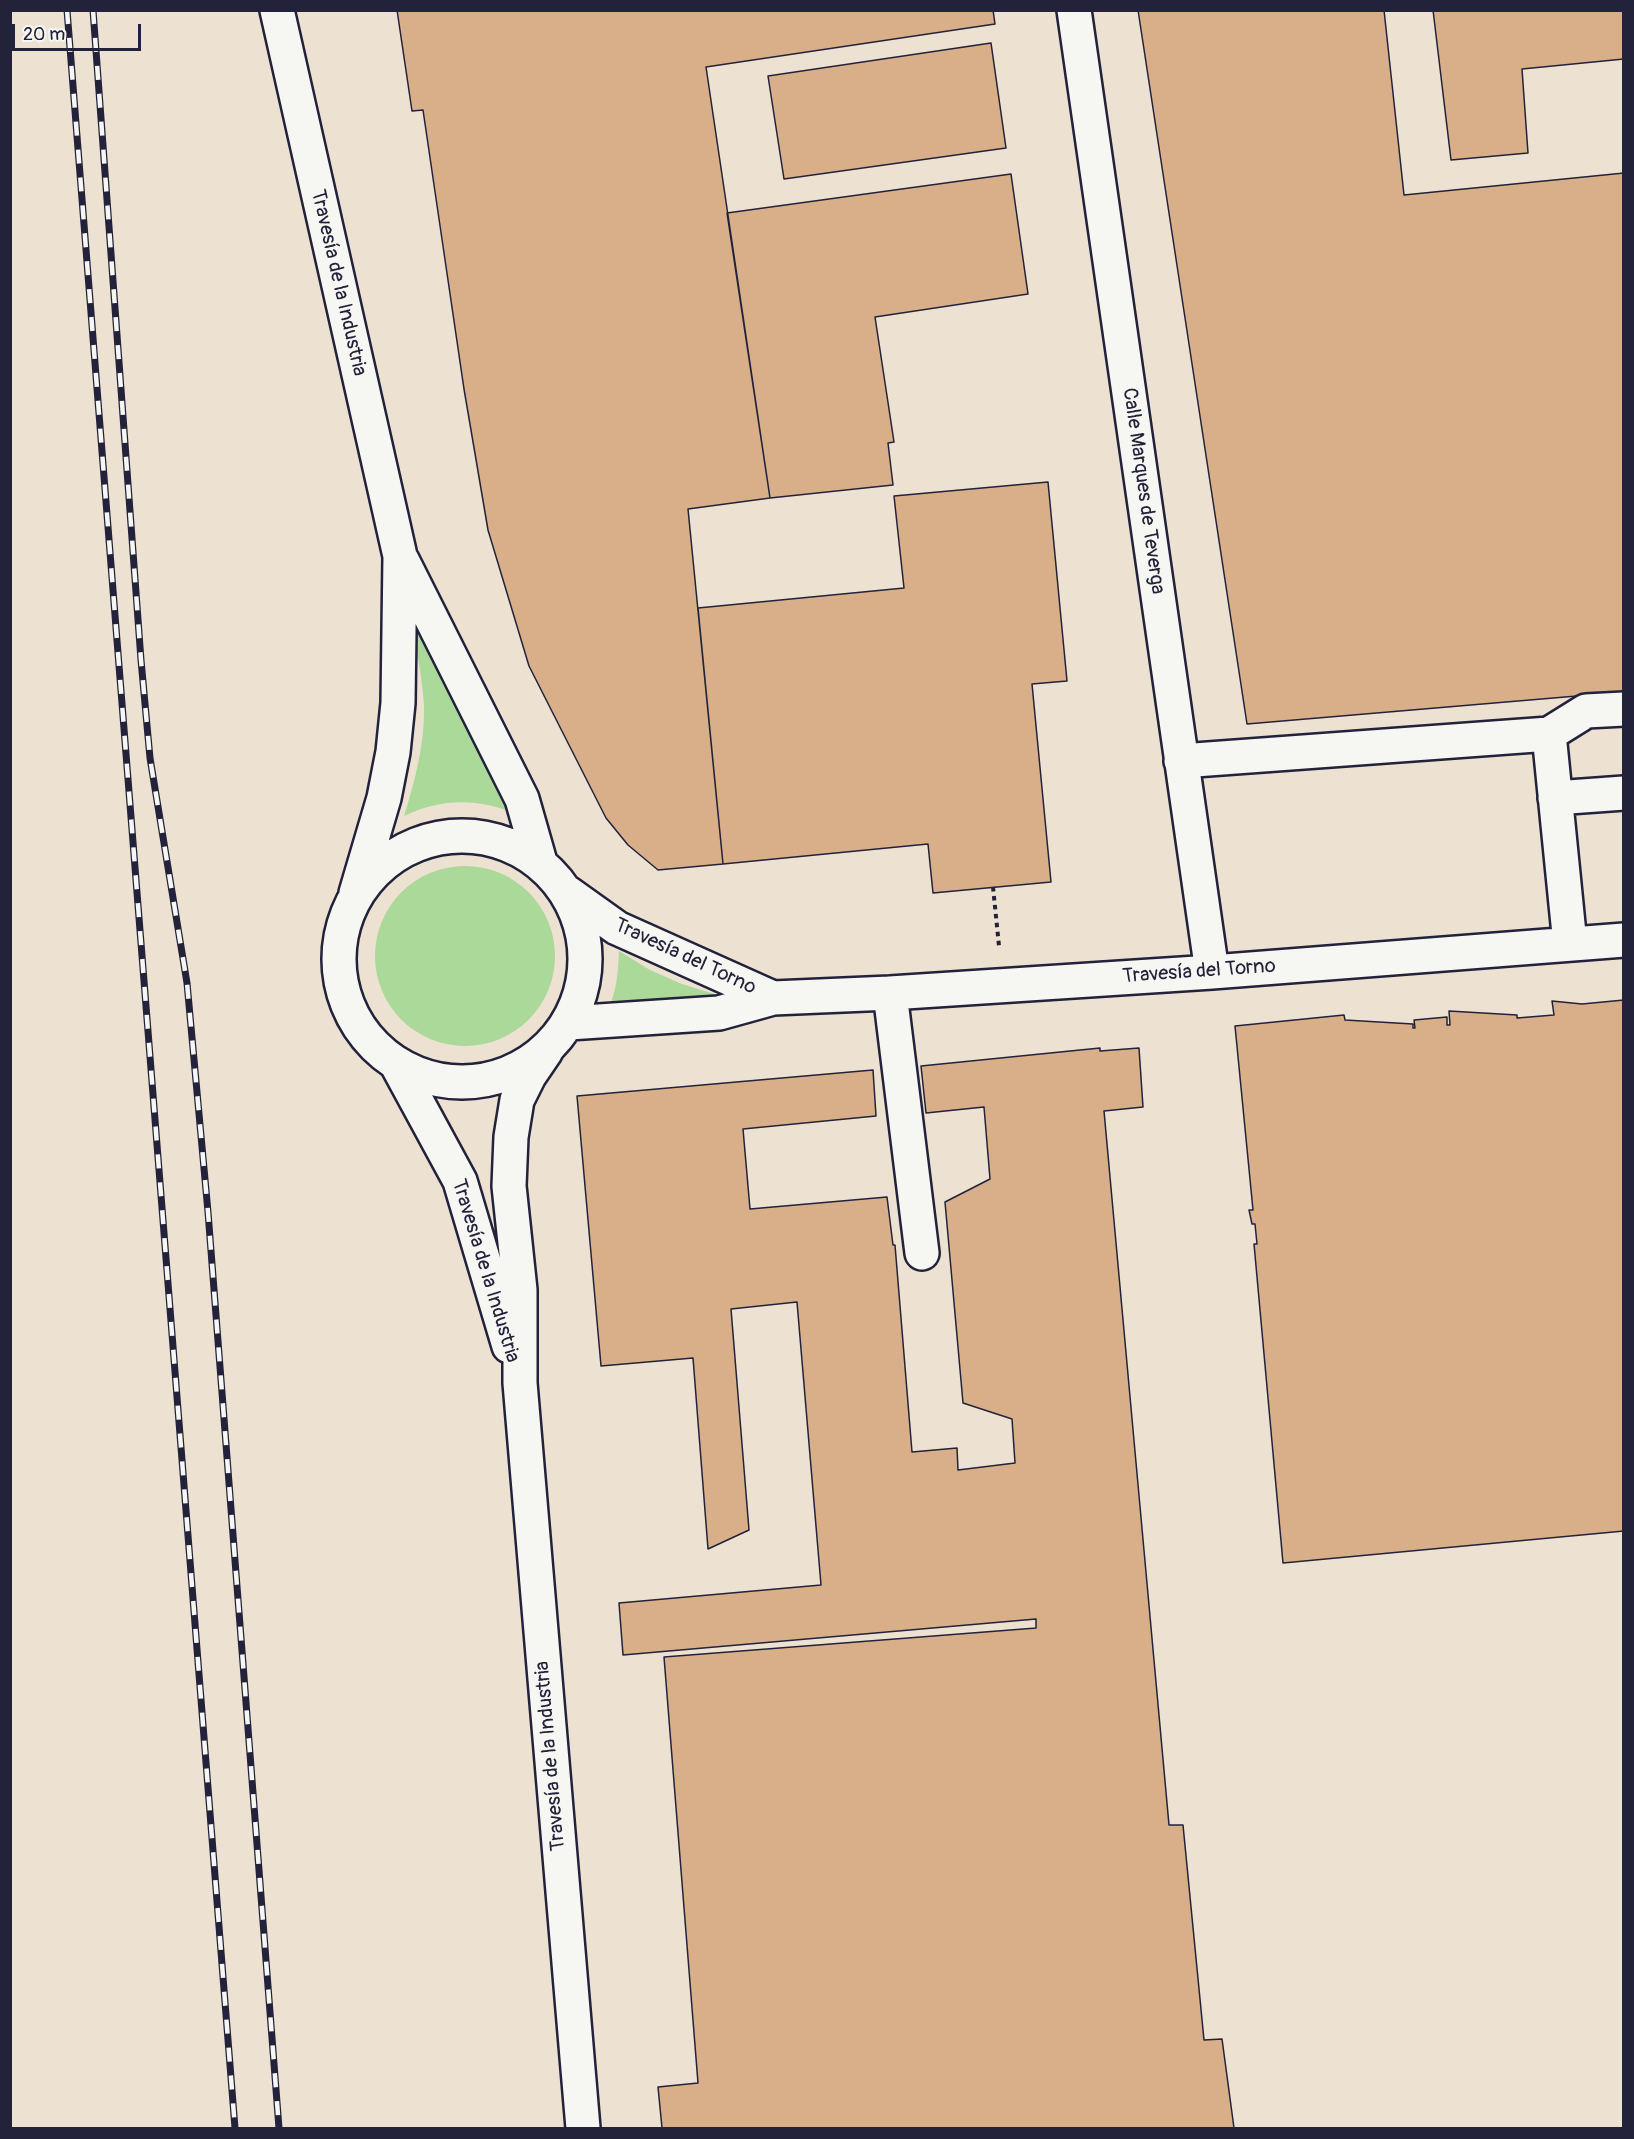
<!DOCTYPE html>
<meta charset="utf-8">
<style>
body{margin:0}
#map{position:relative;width:1634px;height:2139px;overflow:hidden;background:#f6f6f2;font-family:Pangolin,sans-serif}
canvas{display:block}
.frame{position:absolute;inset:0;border:12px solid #22223b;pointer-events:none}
.scale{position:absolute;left:12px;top:24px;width:129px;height:27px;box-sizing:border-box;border:3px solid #22223b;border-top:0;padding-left:8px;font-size:18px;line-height:21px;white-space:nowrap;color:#22223b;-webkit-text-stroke:4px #f6f6f2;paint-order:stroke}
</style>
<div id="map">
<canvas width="1634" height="2139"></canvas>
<div class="frame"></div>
<div class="scale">20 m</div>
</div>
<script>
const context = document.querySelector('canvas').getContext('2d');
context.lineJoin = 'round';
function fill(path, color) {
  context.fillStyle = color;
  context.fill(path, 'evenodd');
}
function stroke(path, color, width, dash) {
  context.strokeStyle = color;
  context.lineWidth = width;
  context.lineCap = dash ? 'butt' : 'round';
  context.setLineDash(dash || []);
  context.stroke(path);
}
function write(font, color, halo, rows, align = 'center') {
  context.font = font + ' Pangolin,sans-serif';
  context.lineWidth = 4.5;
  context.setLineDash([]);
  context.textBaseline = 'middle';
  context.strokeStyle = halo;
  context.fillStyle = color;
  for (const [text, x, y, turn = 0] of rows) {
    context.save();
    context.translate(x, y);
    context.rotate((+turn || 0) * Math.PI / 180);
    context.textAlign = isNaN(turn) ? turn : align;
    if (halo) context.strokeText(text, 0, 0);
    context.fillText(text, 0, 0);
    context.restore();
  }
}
const built = new Path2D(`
 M11,11H1623V2128H11Z`);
const green = new Path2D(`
 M406,604L517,814C479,798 441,798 404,816C415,781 425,743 424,706C422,671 414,637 406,604Z
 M375 956a90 90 0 1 1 180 0a90 90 0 1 1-180 0Z
 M619,951L650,970L682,984L727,998L605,1015C617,994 618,974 619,951Z`);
const building = new Path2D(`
 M397,10H993L995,24L706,67L770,498L688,509L723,864L658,870L628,845L606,818L529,666L488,530L464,389L423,110L412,111Z
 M1138,10H1384L1404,195L1624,173V692L1247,724Z
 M1433,10H1624V59L1522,69L1528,153L1451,160Z
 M991,43L1006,148L784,179L768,76Z
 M1011,174L1028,294L875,317L894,442L888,443L893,485L770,498L727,213Z
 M1048,482L1067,681L1032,684L1051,882L933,893L928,844L723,864L698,608L904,588L894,496Z
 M1624,1000V1531L1283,1563L1254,1244H1257L1255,1224H1252L1249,1210H1253L1235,1026L1344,1015L1345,1020L1413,1024V1028H1415L1414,1020L1447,1017V1025H1450L1449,1011L1517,1015V1018L1554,1015L1552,1001L1582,1004Z
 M1100,1048V1051L1139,1048L1143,1107L1104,1111L1169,1825H1183L1204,2040L1222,2039L1234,2128H662L658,2087L698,2083L664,1657L1036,1628V1619L623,1655L619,1603L821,1585L797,1302L731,1309L749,1530L708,1549L693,1358L601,1366L577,1096L873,1070L876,1116L743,1129L750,1209L887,1197L893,1245H895L912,1452L957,1448L958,1470L1015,1463L1012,1419L963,1403L945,1202L990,1179L984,1107L926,1113L921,1066Z`);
const path = new Path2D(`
 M993,887L999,946`);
const minor = new Path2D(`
 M277,10L400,556L398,703L393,752L384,798L356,893
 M1074,10L1212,972
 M402,560L522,799L540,862
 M1549,734L1570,944
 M1181,761L1549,734L1586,711L1624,709
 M1555,798L1624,793
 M339 959a123 123 0 1 1 246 0a123 123 0 1 1-246 0Z
 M568,893L617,928L773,998
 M890,993L922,1253
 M569,1023L719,1013L773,998L890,993L1212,972L1624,940
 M546,1051L529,1076L517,1100L511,1137L509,1186L520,1290V1383L583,2128
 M397,1065L460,1181L509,1346`);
const rail = new Path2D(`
 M67,10L235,2128
 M93,10L141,660L150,758L187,983L208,1212L279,2128`);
const streetNames = [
 ["Travesía de la Industria",338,283,77],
 ["Calle Marques de Teverga",1143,491,82],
 ["Travesía del Torno",685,957,25],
 ["Travesía del Torno",1199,972,-4],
 ["Travesía de la Industria",485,1271,73],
 ["Travesía de la Industria",551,1756,-95]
];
fill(built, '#ede1d2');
fill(green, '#abd999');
fill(building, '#d8af89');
stroke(building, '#22223b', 1.5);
stroke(minor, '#22223b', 38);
stroke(path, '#22223b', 4, [4.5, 4.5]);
stroke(minor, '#f6f6f2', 33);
stroke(rail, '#22223b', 7);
stroke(rail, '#f6f6f2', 4.5, [14]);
write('20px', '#22223b', '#f6f6f2', streetNames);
</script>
